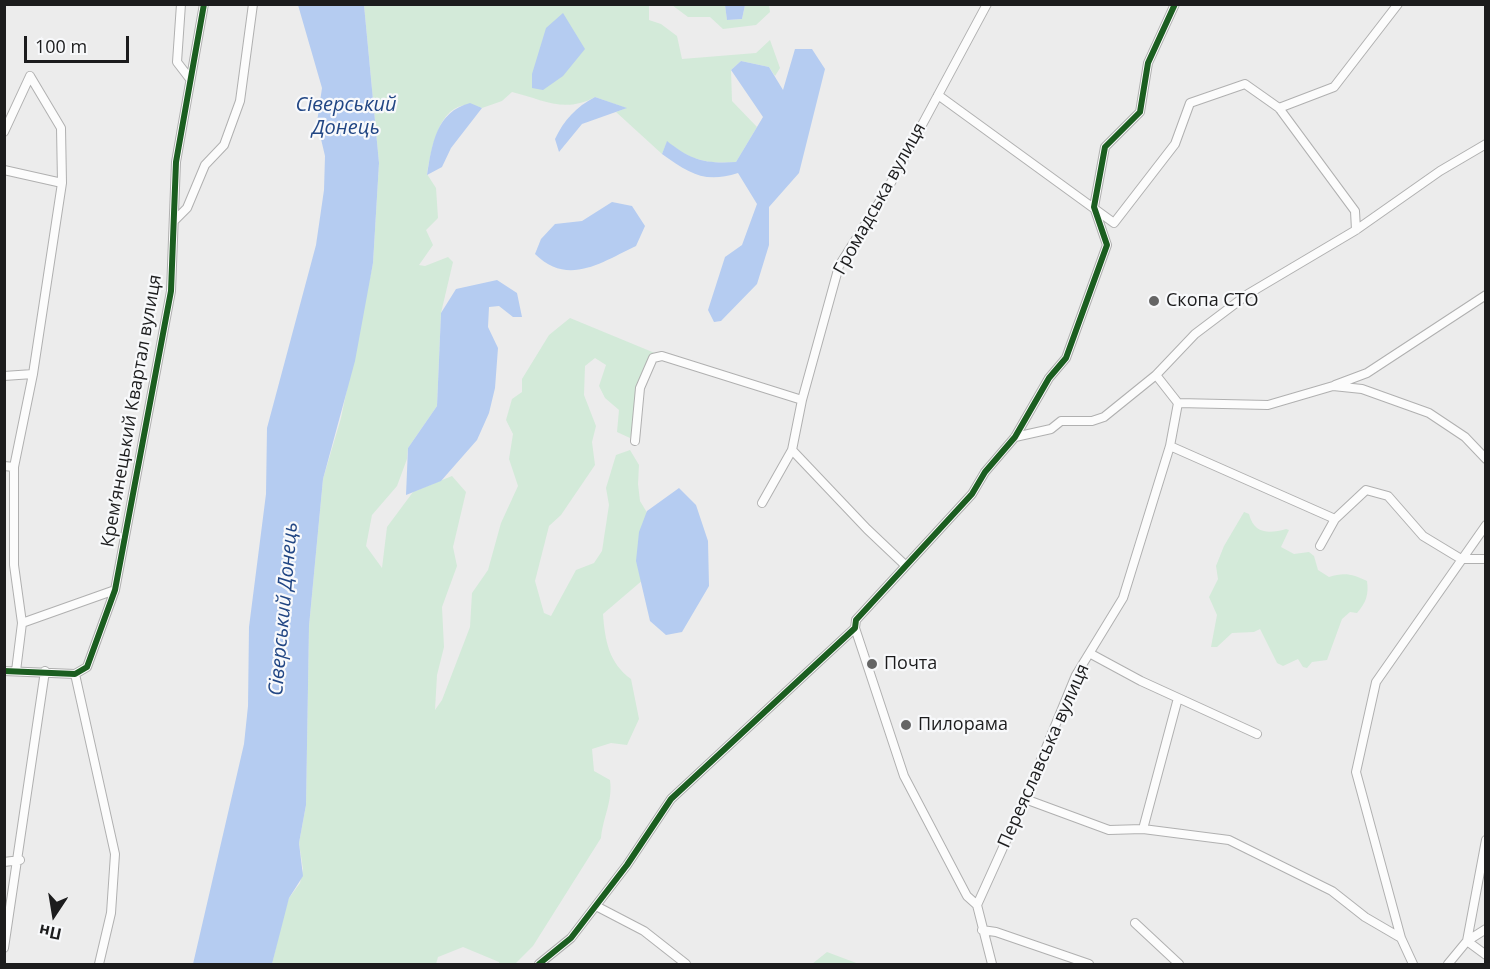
<!DOCTYPE html>
<meta charset="utf-8">
<style>
body{margin:0}
#map{position:relative;width:1490px;height:969px;overflow:hidden;background:#ececec;font-family:"Open Sans",sans-serif}
canvas{display:block}
.frame{position:absolute;inset:0;border:6px solid #1c1c1d;pointer-events:none}
.north{position:absolute;left:24px;top:885px;width:60px;height:60px;-webkit-text-stroke:4px #f8f9fb;paint-order:stroke;rotate:192deg;font-size:16px;font-weight:700;line-height:24px;text-align:center;color:#1c1c1d}
.north::after{content:'';display:block;margin:auto;width:21px;height:27px;background:#1c1c1d;clip-path:polygon(50% 0,100% 100%,50% 72%,0 100%)}
.scale{position:absolute;left:24px;top:36px;width:105px;height:27px;box-sizing:border-box;border:3px solid #1c1c1d;border-top:0;padding-left:8px;font-size:18px;line-height:21px;white-space:nowrap;color:#1c1c1d;-webkit-text-stroke:4px #f8f9fb;paint-order:stroke}
</style>
<div id="map">
<canvas width="1490" height="969"></canvas>
<div class="frame"></div>
<div class="north">Пн</div>
<div class="scale">100 m</div>
</div>
<script>
const context = document.querySelector('canvas').getContext('2d');
context.lineJoin = 'round';
function fill(path, color) {
  context.fillStyle = color;
  context.fill(path, 'evenodd');
}
function stroke(path, color, width, dash) {
  context.strokeStyle = color;
  context.lineWidth = width;
  context.lineCap = dash ? 'butt' : 'round';
  context.setLineDash(dash || []);
  context.stroke(path);
}
function write(font, color, halo, rows, align = 'center') {
  context.font = font + ' "Open Sans",sans-serif';
  context.lineWidth = 4.5;
  context.setLineDash([]);
  context.textBaseline = 'middle';
  context.strokeStyle = halo;
  context.fillStyle = color;
  for (const [text, x, y, turn = 0] of rows) {
    context.save();
    context.translate(x, y);
    context.rotate((+turn || 0) * Math.PI / 180);
    context.textAlign = isNaN(turn) ? turn : align;
    if (halo) context.strokeText(text, 0, 0);
    context.fillText(text, 0, 0);
    context.restore();
  }
}
const green = new Path2D(`
 M364,5H649V20L661,24L677,36L682,59L756,53L770,40L780,68L775,76L769,67L741,61L731,70L732,101L757,127L736,162C705,164 691,160 667,142L662,154L616,112L626,108L595,97C564,114 542,99 512,92L502,101L482,108C441,92 432,145 427,174L436,188L438,218L426,230L433,245L419,265L425,266L448,257L453,262L441,313L437,406L408,448L407,459L397,486L372,515L366,546L382,568L387,527L413,492L452,476L466,492L453,547L457,566L442,607L444,647L437,675L435,710L442,700L470,627L472,593L488,570L501,523L518,486L509,459L513,434L506,420L512,399L522,392V379L549,335L570,318L662,356L653,358L630,438L617,432L619,410L605,398L599,386L606,365L595,358L585,366L584,395L596,426L592,442L595,465L561,515L549,526L535,581L544,613L551,616L576,570L594,563L602,551L609,505L606,488L616,455L630,450L639,465L638,484L640,501L657,529L651,573L603,614C605,641 609,663 631,679L639,719L627,745L611,743L592,749L594,771L610,780C613,801 603,817 601,838L533,946L515,964H499V962L463,947L438,957L436,964H272L284,913L289,898L300,883L303,869L299,843L306,805L309,626L323,479L341,418L373,263L379,163Z
 M672,5H725L727,20L742,19L745,5H769L770,12L756,25L723,29L710,17H688Z
 M1244,512L1249,514C1254,534 1269,534 1286,529L1289,530L1281,547L1294,554L1309,552L1314,556L1318,570L1329,577C1344,572 1353,574 1367,581C1369,594 1366,603 1357,613L1350,612L1342,619L1327,660L1312,662L1307,668L1303,667L1298,659L1283,666L1277,663L1260,629L1254,632L1232,633L1217,647H1211L1217,615L1209,597L1218,579L1216,566L1224,546Z
 M827,952L859,964H812Z`);
const water = new Path2D(`
 M298,5H364L379,163L373,263L355,361L323,479L309,626L306,805L299,843L303,876L289,898L272,964H193L244,744L248,706L249,627L266,494L267,428L316,245L324,190L325,156L317,122L322,88Z
 M725,5H745L742,19L727,20Z
 M563,13L585,49L563,76L543,90L532,88V74L546,28Z
 M795,49H812L825,69L799,173L769,207V245L757,284L721,321L714,322L708,310L725,257L742,245L757,204L738,173C704,184 689,173 662,154L667,141C691,160 705,164 736,162L763,117L731,70L741,61L769,67L783,90Z
 M595,97L627,108L582,124L559,152L555,139C564,120 576,107 595,97Z
 M470,103L482,108L451,148L442,167L427,175C432,144 436,112 470,103Z
 M612,202L632,206L645,226L636,246C602,262 568,287 535,254L541,239L555,224L582,221Z
 M497,280L517,293L522,317H513L499,306L489,307L488,327L498,348L495,388L489,413L477,440L441,481L406,495L408,448L437,406L441,313L456,289Z
 M679,488L696,505L708,541L709,586L682,632L666,635L650,621L636,561L639,532L647,511Z`);
const minor = new Path2D(`
 M181,4L177,62L190,79
 M938,95L1114,223L1175,144L1190,103L1245,84L1279,108L1355,211L1356,230
 M1279,108L1334,87L1398,4
 M4,132L30,76
 M4,170L62,183
 M174,221L187,208L205,165L224,145L240,101L253,4
 M4,376L33,374
 M1335,385L1367,373L1486,295
 M1178,403L1268,405L1333,386L1362,389L1429,413L1465,437L1486,459
 M1015,437L1051,429L1061,421H1092L1104,417L1156,375L1195,334L1248,294L1356,230L1440,171L1486,144
 M635,441L640,388L653,358L662,356L802,400
 M1170,446L1335,519
 M792,450L867,529L905,565
 M4,466L14,467
 M762,503L792,450L802,400L839,266L887,190L987,4
 M1320,546L1335,519L1366,490L1388,496L1423,536L1461,559H1486
 M22,623L115,590
 M855,628L904,776L967,896L977,905L992,964
 M1091,654L1141,681L1257,734
 M4,671L75,674L87,667L115,590L171,291L176,162L204,4
 M16,671L22,623L14,565V467L33,374L62,183L61,128L30,76
 M75,674L115,854L111,913L99,964
 M1025,799L1109,830L1143,829L1229,840L1332,891L1365,917L1401,938L1413,964
 M1143,829L1178,698
 M1486,840L1467,941L1486,955
 M4,862L20,860
 M977,905L1025,799L1076,675L1123,598L1170,446L1178,403L1156,375
 M596,906L644,931L686,964
 M1135,923L1179,964
 M982,930L996,932L1089,964
 M1401,938L1356,772L1376,682L1486,525
 M4,948L45,671
 M539,964L571,938L627,865L671,799L855,628L856,620L972,494L985,472L1015,437L1049,378L1066,358L1107,245L1094,207L1105,147L1140,112L1148,63L1175,4
 M1448,964L1467,941L1486,929`);
const cycleway = new Path2D(`
 M4,671L75,674L87,667L115,590L171,291L176,162L204,4
 M539,964L571,938L627,865L671,799L855,628L856,620L972,494L985,472L1015,437L1049,378L1066,358L1107,245L1094,207L1105,147L1140,112L1148,63L1175,4`);
const markers = [
 [1154,301,6,"#656565"],
 [872,664,6,"#656565"],
 [906,725,6,"#656565"]
];
const streetNames = [
 ["Громадська вулиця",880,199,-61],
 ["Крем’янецький Квартал вулиця",132,411,-80],
 ["Переяславська вулиця",1044,756,-66]
];
const poiNames = [
 ["Скопа СТО",1166,301],
 ["Почта",884,664],
 ["Пилорама",918,725]
];
const waterNames = [
 ["Сіверський",346,105],
 ["Донець",346,128],
 ["Сіверський Донець",284,609,-85]
];
fill(green, '#d3ead9');
fill(water, '#b5ccf1');
stroke(minor, '#b0b0b0', 10);
stroke(minor, '#fcfcfc', 8);
stroke(cycleway, '#1b5e20', 6);
for (const [x, y, r, color] of markers) {
  const dot = new Path2D();
  dot.arc(x, y, r, 0, 2 * Math.PI);
  context.fillStyle = color;
  context.fill(dot);
  stroke(dot, '#f8f9fb', 2);
}
write('18px', '#1c1c1d', '#f8f9fb', streetNames);
write('18px', '#1c1c1d', '#f8f9fb', poiNames, 'left');
write('italic 20px', '#214684', '#f8f9fb', waterNames);
</script>
